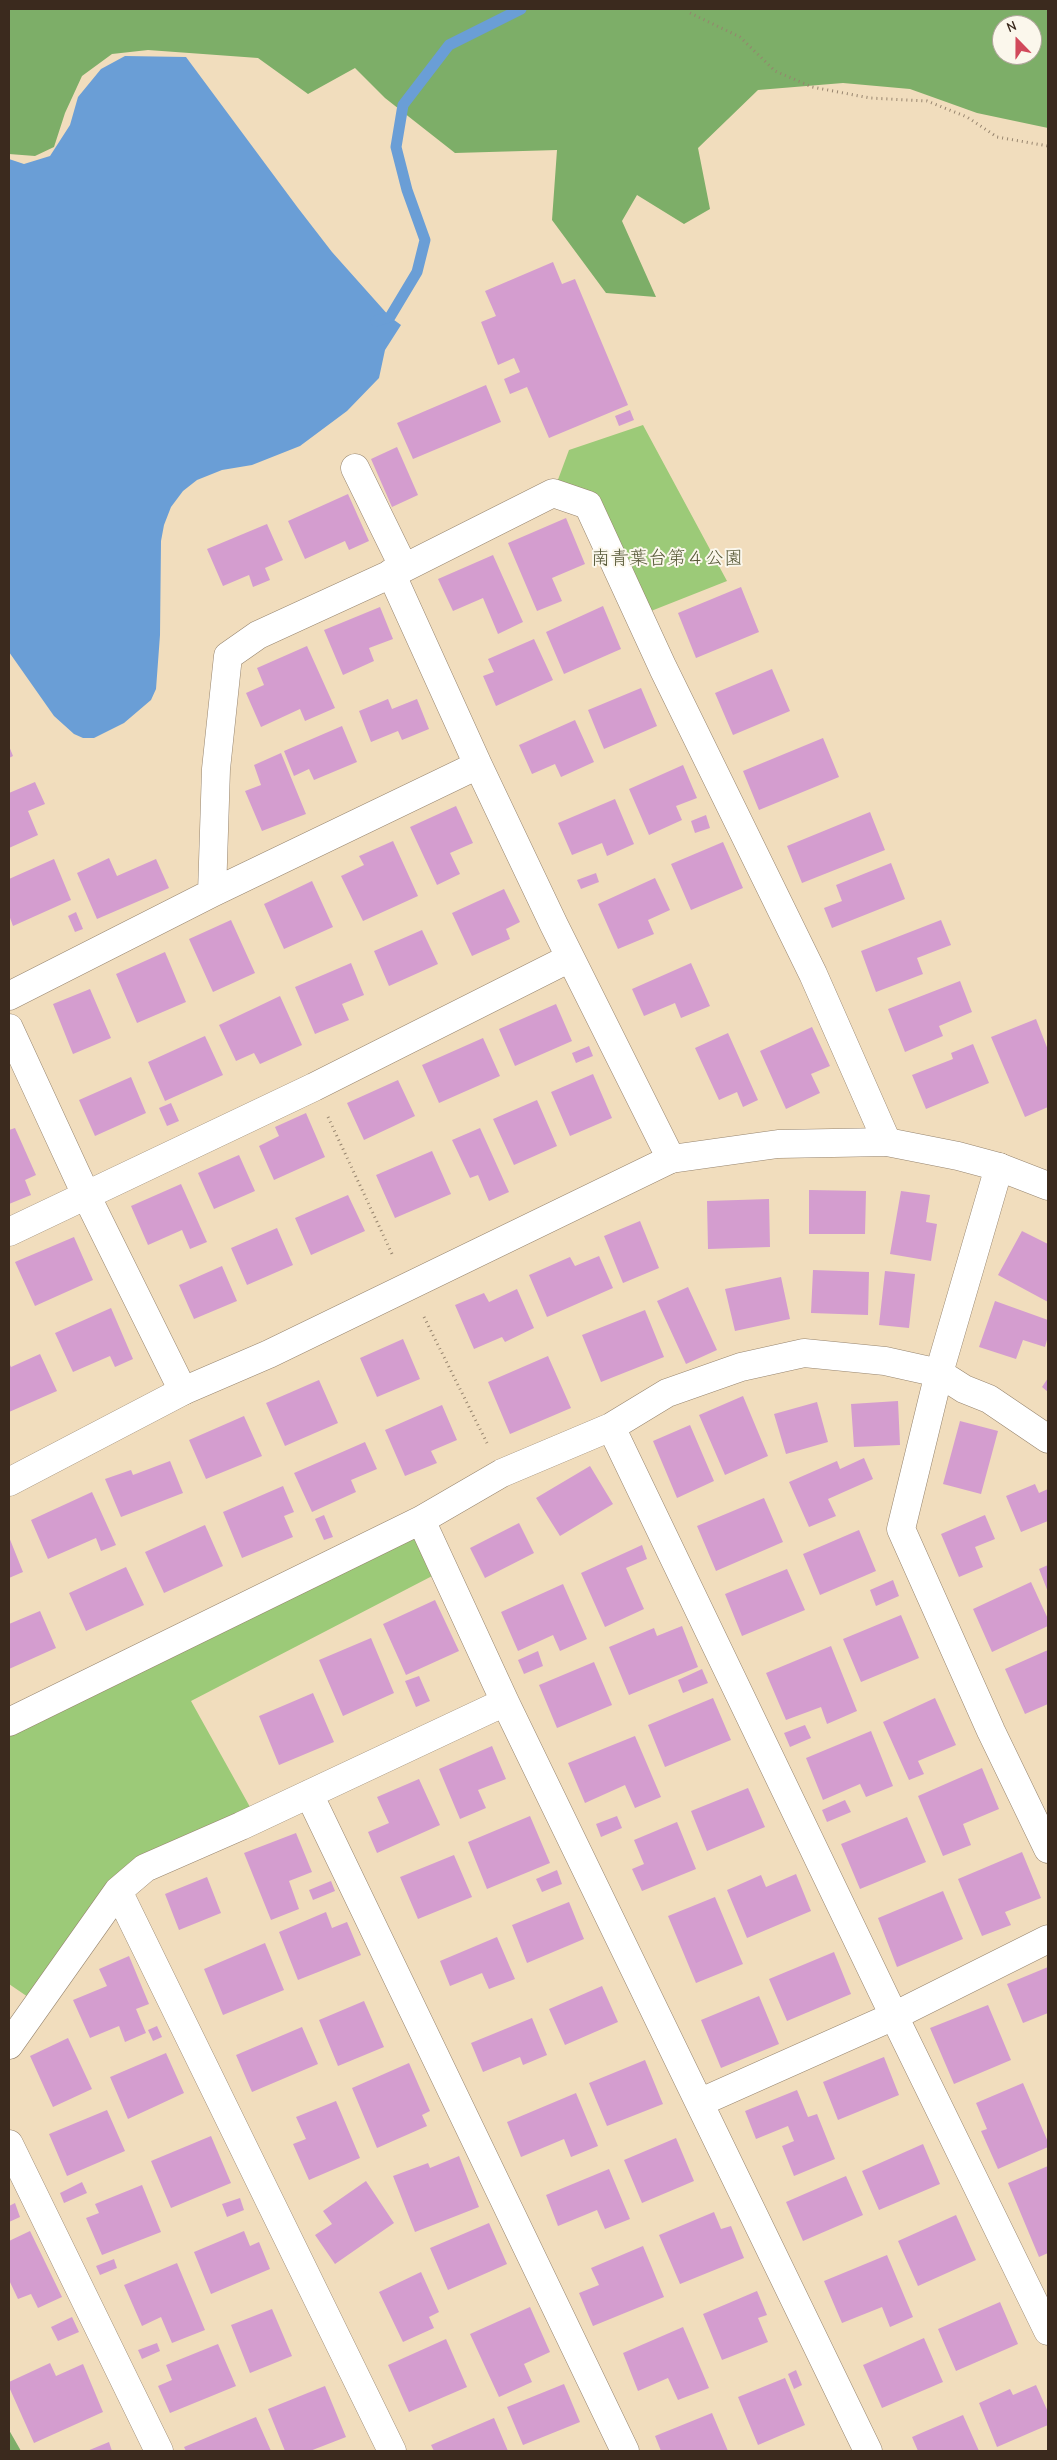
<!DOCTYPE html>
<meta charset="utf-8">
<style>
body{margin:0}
#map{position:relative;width:1057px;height:2460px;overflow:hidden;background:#f1ddbd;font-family:"Comic Neue",sans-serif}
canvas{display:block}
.frame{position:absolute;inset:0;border:10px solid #3b2a1e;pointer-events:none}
.north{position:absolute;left:992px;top:15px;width:50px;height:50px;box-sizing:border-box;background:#fbf7ec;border:1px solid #aea59a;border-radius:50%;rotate:338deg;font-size:14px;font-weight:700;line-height:20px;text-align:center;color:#3b2a1e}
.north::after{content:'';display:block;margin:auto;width:18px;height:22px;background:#d1495b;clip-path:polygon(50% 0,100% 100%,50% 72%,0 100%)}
</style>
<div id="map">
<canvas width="1057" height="2460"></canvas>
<div class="frame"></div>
<div class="north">N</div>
</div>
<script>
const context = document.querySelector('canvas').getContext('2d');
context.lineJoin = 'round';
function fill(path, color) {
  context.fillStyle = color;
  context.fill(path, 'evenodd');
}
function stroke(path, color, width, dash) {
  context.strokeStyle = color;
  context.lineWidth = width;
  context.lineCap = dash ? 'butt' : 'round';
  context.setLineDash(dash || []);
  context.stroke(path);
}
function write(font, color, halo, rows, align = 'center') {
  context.font = font + ' "Comic Neue","Klee One",sans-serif';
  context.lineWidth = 4;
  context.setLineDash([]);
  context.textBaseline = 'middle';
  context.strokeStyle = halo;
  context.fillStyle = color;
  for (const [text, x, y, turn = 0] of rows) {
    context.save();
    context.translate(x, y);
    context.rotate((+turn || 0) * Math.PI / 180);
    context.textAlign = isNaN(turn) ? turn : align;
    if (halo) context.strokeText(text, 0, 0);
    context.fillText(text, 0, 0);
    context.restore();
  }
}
const green = new Path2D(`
 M643,425L727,581L646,613L556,485L569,450Z
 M417,1534L436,1574L191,1701L250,1807L136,1860L28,1997L9,1984V1730Z`);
const forest = new Path2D(`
 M9,9H1048V128L977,113L910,89L843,83L758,90L698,148L710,209L684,224L637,195L622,221L656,297L606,293L552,220L557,150L455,153L385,98L355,68L308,94L258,58L148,50L112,54L82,76L65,113L54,147L35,156L9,154ZM1002,25H1032V55H1002Z
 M9,2430L21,2451H9Z`);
const water = new Path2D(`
 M125,56L186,57L298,208L332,252L390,317L401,325L385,350L379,378L347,411L300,446L252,465L222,470L197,480L183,491L171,507L164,525L161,541L160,635L156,689L151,700L124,723L94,738H83L74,734L54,716L9,652V159L24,164L50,156L70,125L78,97L101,69Z`);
const stream = new Path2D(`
 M376,321L390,317L417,272L425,240L407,190L396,147L403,105L449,45L521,9`);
const building = new Path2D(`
 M553,262L562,284L575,279L628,405L549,438L527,387L510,394L504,379L520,372L514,358L498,365L481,322L496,316L485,291Z
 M486,385L501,422L413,459L397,423Z
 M630,410L634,420L619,426L615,416Z
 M397,447L418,495L392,507L371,459Z
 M348,494L369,541L349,550L345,541L305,559L288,521Z
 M566,518L585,564L552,578L562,601L537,611L508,543Z
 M267,524L283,560L265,568L270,580L253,587L249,575L223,586L207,549Z
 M493,555L523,622L498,634L483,598L453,611L438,579Z
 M741,587L759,632L696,658L678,613Z
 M603,606L621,649L564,674L546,632Z
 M380,607L393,639L369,648L374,661L343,675L324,630Z
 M534,639L553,680L496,706L483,676L494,672L488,659Z
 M307,646L335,708L305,721L300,709L261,727L246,693L264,685L257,668Z
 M772,669L790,711L733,735L715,693Z
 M641,688L657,726L604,749L588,710Z
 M388,699L392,709L417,699L429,729L402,740L398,731L371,742L359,711Z
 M575,720L594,762L561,777L555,764L532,774L519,745Z
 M342,726L357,762L314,780L309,769L294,776L284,751Z
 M823,738L839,777L759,810L743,771Z
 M9,746L13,756L9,758Z
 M281,753L306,814L262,831L245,791L261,785L254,765Z
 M683,765L697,798L676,806L682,820L649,835L629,789Z
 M35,782L45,804L28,811L38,835L9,848V793Z
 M615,799L634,844L607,856L602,843L572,855L558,823Z
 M456,806L473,843L450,853L460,874L437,885L410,827Z
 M870,812L885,850L802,883L787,846Z
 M706,815L710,828L695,833L691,821Z
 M393,841L418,896L363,921L341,876L364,865L359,856Z
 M723,842L743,888L691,910L671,864Z
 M109,858L117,876L156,859L169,888L97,919L77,873Z
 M54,859L71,900L13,926L9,915V879Z
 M891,863L905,899L832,928L824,908L842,901L836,885Z
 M596,873L599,882L581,889L577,880Z
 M655,878L670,910L648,920L654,934L618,949L598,904Z
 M312,881L333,927L284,949L264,904Z
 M504,889L520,922L506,929L510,939L472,956L452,913Z
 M76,912L83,929L75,932L68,916Z
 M231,920L255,973L213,992L189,939Z
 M941,920L951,945L917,958L923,974L876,992L861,951Z
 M422,930L438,964L389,986L374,951Z
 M165,952L186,1002L137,1023L116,974Z
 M351,963L364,995L342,1004L349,1020L315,1034L295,987Z
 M691,963L710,1006L681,1018L675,1003L644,1016L632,989Z
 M960,981L972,1012L939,1026L943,1036L905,1052L888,1009Z
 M90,989L111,1038L73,1054L53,1004Z
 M280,996L302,1045L260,1064L254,1053L236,1061L219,1025Z
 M556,1004L572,1041L515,1066L499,1029Z
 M1036,1019L1048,1050V1107L1025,1117L991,1037Z
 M812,1027L830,1066L811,1074L820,1093L786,1109L760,1051Z
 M728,1033L758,1100L743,1107L737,1092L719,1100L695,1048Z
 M205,1036L223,1075L165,1101L148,1062Z
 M483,1038L500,1076L439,1103L422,1065Z
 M973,1044L989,1083L926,1109L912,1075L953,1059L951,1053Z
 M589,1046L593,1056L576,1063L572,1053Z
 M593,1074L612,1118L570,1136L551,1092Z
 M131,1077L146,1113L95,1136L79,1100Z
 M398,1080L415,1116L364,1140L347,1103Z
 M537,1100L557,1146L514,1165L493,1119Z
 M171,1103L179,1121L167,1126L159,1108Z
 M306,1113L325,1157L274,1180L259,1146L279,1136L275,1127Z
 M15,1128L36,1175L25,1180L31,1195L9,1204V1130Z
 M480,1128L509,1192L489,1201L478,1175L470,1178L452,1140Z
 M432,1151L451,1194L395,1218L376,1175Z
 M239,1155L255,1191L214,1209L198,1173Z
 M181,1184L207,1242L190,1249L182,1230L148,1245L131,1206Z
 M809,1190L866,1191L865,1234H809Z
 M901,1191L930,1195L926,1222L937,1224L931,1261L890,1254Z
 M348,1195L365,1231L311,1255L295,1218Z
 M769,1199L770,1247L708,1249L707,1201Z
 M640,1221L659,1268L623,1283L604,1236Z
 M277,1228L293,1265L247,1285L231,1248Z
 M1022,1231L1048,1244V1302L998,1275Z
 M74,1237L93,1280L35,1306L15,1262Z
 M599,1256L613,1288L547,1317L529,1275L570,1257L575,1266Z
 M222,1266L237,1301L194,1319L179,1285Z
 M813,1270L869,1272L868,1315L811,1313Z
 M885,1271L915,1274L909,1328L879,1325Z
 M781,1277L790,1319L735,1331L725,1289Z
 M688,1287L717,1350L686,1364L657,1301Z
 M517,1289L534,1328L505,1342L502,1337L474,1349L455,1305L484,1293L489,1302Z
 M995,1301L1048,1320V1336L1045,1347L1023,1340L1016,1359L979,1347Z
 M111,1308L133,1359L115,1367L110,1356L73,1372L55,1333Z
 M645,1310L664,1357L601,1382L582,1335Z
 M403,1339L420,1379L377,1397L360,1358Z
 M40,1354L57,1391L9,1412V1363L11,1367Z
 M548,1356L571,1408L510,1434L488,1382Z
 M1048,1378V1392L1042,1387Z
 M319,1380L338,1423L285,1446L266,1403Z
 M743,1396L768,1456L725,1475L699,1415Z
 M898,1401L900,1445L854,1447L851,1404Z
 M817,1402L828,1442L786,1454L774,1414Z
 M442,1405L457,1440L431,1451L437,1463L405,1476L385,1430Z
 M244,1416L262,1456L206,1479L189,1440Z
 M960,1421L998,1431L981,1494L943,1484Z
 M690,1425L714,1481L677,1498L653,1441Z
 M365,1442L377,1469L351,1480L356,1492L312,1512L294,1473Z
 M864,1458L873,1479L828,1499L836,1516L809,1527L789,1482L837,1461L840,1469Z
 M170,1461L183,1493L121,1517L105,1479L131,1470L133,1475Z
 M590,1466L613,1504L560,1536L536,1498Z
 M1035,1484L1039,1493L1048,1489V1521L1021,1532L1006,1496Z
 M283,1486L294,1512L284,1516L293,1537L242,1558L223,1512Z
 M92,1492L116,1545L101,1551L96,1538L48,1559L31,1520Z
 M764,1498L783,1542L716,1571L697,1526Z
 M324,1515L333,1537L324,1540L315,1519Z
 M985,1515L995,1539L975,1547L983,1567L959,1577L941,1534Z
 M519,1523L534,1553L485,1578L470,1548Z
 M205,1525L223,1566L164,1593L145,1552Z
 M859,1530L876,1571L820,1595L803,1554Z
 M9,1537L23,1572L9,1578Z
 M642,1545L647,1559L626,1568L644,1609L605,1627L581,1573Z
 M1048,1565V1592L1039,1569Z
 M126,1567L144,1605L86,1631L69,1593Z
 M787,1569L805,1610L742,1636L725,1594Z
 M893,1580L899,1596L876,1606L870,1590Z
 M1031,1582L1048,1619V1626L992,1652L973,1609Z
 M563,1584L587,1639L560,1651L553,1635L518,1651L501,1612Z
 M435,1600L459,1651L406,1675L383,1624Z
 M40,1611L56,1648L9,1669V1624Z
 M901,1615L919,1658L861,1682L843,1639Z
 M682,1626L698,1667L629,1695L609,1647L654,1628L657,1636Z
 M371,1638L394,1693L343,1716L319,1660Z
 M831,1646L857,1711L827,1724L821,1707L786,1720L766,1673Z
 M1048,1650V1704L1025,1714L1005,1669Z
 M538,1651L543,1666L524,1674L518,1660Z
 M594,1662L612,1705L557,1728L539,1685Z
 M702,1669L708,1683L683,1693L678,1680Z
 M419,1676L430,1701L416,1707L405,1681Z
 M313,1693L334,1742L279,1765L259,1716Z
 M713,1698L731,1740L665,1767L648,1725Z
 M935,1698L956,1745L918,1761L924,1774L909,1780L883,1722Z
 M805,1725L811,1738L790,1747L784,1733Z
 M871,1731L893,1786L866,1797L860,1784L823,1800L806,1758Z
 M635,1736L661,1797L635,1808L625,1785L585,1803L568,1763Z
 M492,1746L506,1779L478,1790L486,1808L460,1819L439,1769Z
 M982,1768L999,1809L963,1824L971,1845L943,1856L918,1796Z
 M419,1779L440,1825L377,1853L368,1832L389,1823L377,1797Z
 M748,1788L765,1827L707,1851L691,1811Z
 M845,1800L851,1812L827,1822L822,1810Z
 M530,1816L550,1863L487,1889L468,1842Z
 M617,1816L622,1828L601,1837L596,1824Z
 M907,1817L926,1862L860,1889L841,1844Z
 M677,1822L696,1869L642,1891L632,1869L644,1864L634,1840Z
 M296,1833L312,1872L289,1881L299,1909L271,1920L244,1853Z
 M1022,1852L1041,1898L1005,1912L1011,1925L982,1936L958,1879Z
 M454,1855L472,1897L418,1919L400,1877Z
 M557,1870L562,1884L542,1892L536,1879Z
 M796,1874L811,1911L747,1938L727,1890L761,1875L766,1887Z
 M207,1877L221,1913L179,1930L165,1894Z
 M331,1881L335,1891L313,1900L309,1890Z
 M943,1891L963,1939L897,1967L878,1918Z
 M715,1897L743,1964L696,1983L668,1916Z
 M569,1902L584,1939L527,1963L512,1925Z
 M326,1912L332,1928L347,1922L361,1955L298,1980L279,1932Z
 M497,1937L515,1979L489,1989L482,1973L450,1986L440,1961Z
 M265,1943L284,1990L223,2015L204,1969Z
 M834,1952L851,1994L787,2021L769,1979Z
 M129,1956L149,2004L136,2009L146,2033L125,2042L119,2026L90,2038L73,2000L107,1986L99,1969Z
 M1048,1967V2013L1023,2023L1007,1984Z
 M602,1986L618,2022L565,2045L549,2009Z
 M759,1996L779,2044L721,2068L701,2020Z
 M364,2001L384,2047L338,2066L319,2020Z
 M988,2005L1011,2060L954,2084L930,2028Z
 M532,2018L547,2055L523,2065L520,2057L483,2072L471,2043Z
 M157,2026L162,2037L153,2041L148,2030Z
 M302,2027L318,2064L252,2092L236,2055Z
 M68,2038L92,2089L53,2107L30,2056Z
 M166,2053L184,2093L128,2119L110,2077Z
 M884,2057L899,2095L838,2120L823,2082Z
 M645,2060L663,2104L607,2126L589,2083Z
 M409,2063L430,2111L422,2115L427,2126L377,2148L352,2088Z
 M1023,2083L1048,2142V2147L998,2169L981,2131L987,2129L976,2103Z
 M797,2090L808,2117L817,2114L835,2159L794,2176L782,2146L794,2141L788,2126L756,2139L745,2111Z
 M576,2093L598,2146L571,2157L564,2139L521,2157L507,2122Z
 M336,2101L360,2158L309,2180L293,2144L306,2139L296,2117Z
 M107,2110L125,2151L67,2176L49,2134Z
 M211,2136L231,2183L171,2208L151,2161Z
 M676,2138L694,2181L642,2203L624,2160Z
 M923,2144L940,2184L879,2210L862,2171Z
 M459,2156L479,2207L415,2232L393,2176L428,2163L430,2168Z
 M1048,2166V2253L1039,2257L1008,2183Z
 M609,2169L630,2219L605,2229L597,2210L558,2226L546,2195Z
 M846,2176L863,2215L803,2241L786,2202Z
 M366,2181L394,2223L335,2264L315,2235L332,2224L323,2211Z
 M82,2182L87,2193L64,2203L60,2193Z
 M142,2185L161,2232L102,2255L86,2218L99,2213L95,2204Z
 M240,2198L244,2210L227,2217L222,2204Z
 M15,2203L20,2217L9,2222V2206Z
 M714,2212L721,2229L731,2226L744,2258L680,2284L659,2235Z
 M956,2215L976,2260L918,2286L898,2241Z
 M489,2223L507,2264L448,2290L430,2248Z
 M30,2231L62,2297L38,2308L31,2294L18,2299L9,2280V2241Z
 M244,2231L250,2246L259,2242L270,2269L211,2294L194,2252Z
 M643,2246L664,2297L593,2326L579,2293L599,2285L591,2268Z
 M887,2255L913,2317L890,2327L882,2307L842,2323L824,2281Z
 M114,2259L117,2268L100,2275L96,2266Z
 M177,2263L205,2330L172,2343L161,2317L142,2326L124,2285Z
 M421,2272L439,2312L429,2317L434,2328L403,2342L379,2292Z
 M757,2291L767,2315L758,2318L768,2342L722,2360L703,2314Z
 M1000,2302L1018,2344L956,2371L938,2329Z
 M530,2307L550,2352L524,2364L532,2382L499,2397L470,2334Z
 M272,2309L292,2356L250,2373L231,2325Z
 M72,2317L79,2332L58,2341L51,2327Z
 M683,2327L709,2388L678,2400L668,2378L638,2391L623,2353Z
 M924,2338L943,2382L882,2408L863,2365Z
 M446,2339L467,2387L409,2412L388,2365Z
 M157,2343L160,2351L142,2359L138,2350Z
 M218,2344L236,2386L170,2413L158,2386L172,2380L166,2365Z
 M50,2363L56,2376L83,2364L103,2412L34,2443L9,2387V2382Z
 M796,2370L802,2385L794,2389L788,2374Z
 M785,2378L805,2425L758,2445L738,2397Z
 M564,2384L580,2422L523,2445L507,2407Z
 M1036,2385L1048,2412V2425L997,2447L979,2403L1010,2389L1013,2395Z
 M325,2386L346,2437L310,2451H285L268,2409Z
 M712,2413L728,2451H661L655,2436Z
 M963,2415L979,2451H918L912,2437Z
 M256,2417L271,2451H186L184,2447Z
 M494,2418L508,2451H434L431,2445Z
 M109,2442L112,2451H87Z`);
const path = new Path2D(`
 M690,13L740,37L775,71L812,87L870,98L927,101L967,117L997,137L1048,146
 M328,1117L393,1256
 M424,1317L487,1443`);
const minor = new Path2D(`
 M355,468L404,568
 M478,765L554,925L671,1159
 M212,893L216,769L228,656L258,635L404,568L553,493L588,505L663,668L813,974L887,1142
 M9,996L212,893L478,765L391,573
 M9,1028L86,1195L183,1391
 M999,1167L939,1373L901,1529L991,1731L1048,1849
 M9,1232L314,1087L570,958
 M611,1427L894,2016L1048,2331
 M421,1520L505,1702L868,2451
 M9,1722L421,1520L502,1473L611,1427L667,1393L741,1367L804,1353L885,1361L939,1373L964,1389L989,1399L1048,1439
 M309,1794L625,2451
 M118,1891L392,2451
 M9,2045L118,1891L145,1868L241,1826L505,1702
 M701,2102L894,2016L1048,1939
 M9,2144L159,2451`);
const tertiary = new Path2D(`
 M9,1482L183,1391L269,1354L671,1159L778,1144L887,1142L958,1156L999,1167L1048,1186`);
const parkNames = [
 ["南青葉台第４公園",667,559]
];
fill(green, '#9cca78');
fill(forest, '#7dae68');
fill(water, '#6a9ed6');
stroke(stream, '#6a9ed6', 11);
fill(building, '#d49dcf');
stroke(minor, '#96846e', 29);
stroke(tertiary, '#96846e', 29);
stroke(path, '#96846e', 3, [1, 4]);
stroke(minor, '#fff', 28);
stroke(tertiary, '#fff', 28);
write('19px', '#585a39', '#fbf7ec', parkNames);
</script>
